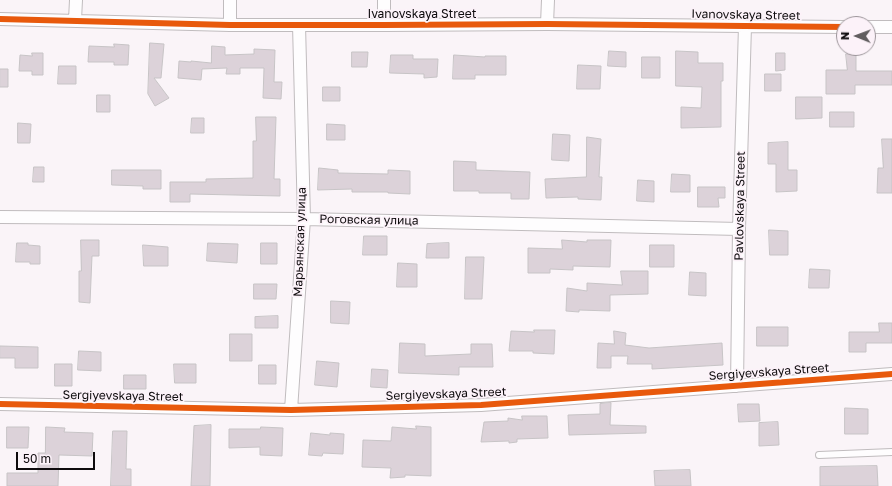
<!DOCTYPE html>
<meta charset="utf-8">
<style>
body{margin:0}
#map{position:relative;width:892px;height:486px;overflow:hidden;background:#faf4f8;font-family:"Golos Text",sans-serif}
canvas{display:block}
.north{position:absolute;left:836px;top:16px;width:40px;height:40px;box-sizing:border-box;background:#fcf2f9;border:1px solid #9d969b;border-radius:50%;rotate:271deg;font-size:11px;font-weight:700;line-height:16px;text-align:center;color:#0e0b0d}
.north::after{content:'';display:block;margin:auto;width:14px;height:18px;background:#615d5f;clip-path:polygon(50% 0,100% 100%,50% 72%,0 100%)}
.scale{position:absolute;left:16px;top:452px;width:79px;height:18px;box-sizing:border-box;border:2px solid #0e0b0d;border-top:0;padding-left:5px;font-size:12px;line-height:14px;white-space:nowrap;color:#0e0b0d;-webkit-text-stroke:3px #fcf2f9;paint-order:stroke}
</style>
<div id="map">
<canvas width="892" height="486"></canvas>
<div class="north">N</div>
<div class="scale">50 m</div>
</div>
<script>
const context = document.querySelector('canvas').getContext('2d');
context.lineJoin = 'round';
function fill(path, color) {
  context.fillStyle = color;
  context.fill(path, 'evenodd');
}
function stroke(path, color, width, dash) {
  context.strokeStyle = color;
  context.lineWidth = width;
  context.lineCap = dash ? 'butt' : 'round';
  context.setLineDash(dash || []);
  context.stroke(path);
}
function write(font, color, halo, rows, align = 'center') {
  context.font = font + ' "Golos Text",sans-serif';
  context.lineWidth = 3.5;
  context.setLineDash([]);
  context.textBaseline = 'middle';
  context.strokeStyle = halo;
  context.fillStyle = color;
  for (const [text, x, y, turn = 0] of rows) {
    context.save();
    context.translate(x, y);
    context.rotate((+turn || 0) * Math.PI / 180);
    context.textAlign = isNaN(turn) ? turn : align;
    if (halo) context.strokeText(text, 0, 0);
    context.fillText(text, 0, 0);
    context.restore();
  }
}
const building = new Path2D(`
 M150,43L164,44L161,78H154L169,98L155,106L148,94Z
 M114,44L129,45L128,65H114V62H88L89,46L114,47Z
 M212,46L225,47V55L254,54V49L275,50L274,82H282L281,99L263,98L264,68H240V74H226L227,68L202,69L201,80L178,78L179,61L191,62V61L211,63Z
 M609,51L626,52V67L608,66Z
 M676,51L698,52V63H723V81H721V127L681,128V107L701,108L702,87L676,86Z
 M352,52H368L367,67H352Z
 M32,53H43V75H32V71H19L20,55L32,56Z
 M776,53H785V70L776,71Z
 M846,54H856V71H892V85H855V94H826V70H847Z
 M391,55H413V59H438L437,77L424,78V74L390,73Z
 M454,55L485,57V56H506V75H475V79H453Z
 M642,57H660V78H642Z
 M578,65L601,66L600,89H577Z
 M59,66H76V84H58Z
 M0,69H8V87H0Z
 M765,74H781V91H765Z
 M323,87H340V101H323Z
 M97,95H110V112H97Z
 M796,97H822V118L796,119Z
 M830,112H854V127H830Z
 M256,117H276L274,179H280V196L190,194V202H170V182H206V179L253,178V141H256Z
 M192,118H204V133H191Z
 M18,123L31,124L30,143H18Z
 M327,124L345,125V140H327Z
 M553,134L570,135L569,161L552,160Z
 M587,137L601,139L599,177H602L601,200L578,199V197L546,198L545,179L586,177Z
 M882,139H892V193H877L878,168H883Z
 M788,142V170H797V191L776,192V164H768V143Z
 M454,161L476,162V170L530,172L529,199H511V193H479V191H454Z
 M34,167H44V182H33Z
 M319,168L338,170V173L388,174V170L410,171V194L388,193V192H352V189L318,190Z
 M112,170H161V189H143V186L112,185Z
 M672,174L690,175V192H671Z
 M638,180L654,181V202L637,201Z
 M698,187H725V198H718L719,207H698Z
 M769,230L788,231V255H770Z
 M364,236H387V255H363Z
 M81,240H99V256H92L90,303L79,302V271H81Z
 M562,240L587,242V240H611L610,267L573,266V270L550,269V273H528V248L562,249Z
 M17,243H28V245L40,246V264H30V262H16Z
 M208,243L238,244L237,263L207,261Z
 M261,243H277V264H261Z
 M449,243V258H426L427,244Z
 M143,245L168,247V266H144Z
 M650,245H674V267H650Z
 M466,257H484L482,299H465Z
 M398,263L417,264V287H397Z
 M810,269L830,270L829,288H809Z
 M621,271H648V294L610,295V311L579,310V312L566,311L567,288L587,291V283L622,285Z
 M690,272L706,273V296L689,295Z
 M254,284H277L276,299H254Z
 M331,301L350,302L349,324L331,323Z
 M278,316V328H255V317Z
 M879,323H892V343H866V352H849V332H879Z
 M757,327H788V346H757Z
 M534,330H555L554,354L533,353V351H509L511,331L534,332Z
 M614,331L626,333L625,345L649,348L722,343L723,365L652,369V364H627L628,356H611V368H597L598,343L614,344Z
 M230,334H252V361H230Z
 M400,343L425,344V356L471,354V344H492L493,367H459V375L399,373Z
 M0,346L38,347V368H15V358H0Z
 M79,351L101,352V371L78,370Z
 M317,361L339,363L337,387L315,385Z
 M55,364H72V386H55Z
 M174,364H196V383H175Z
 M259,365H276V384H259Z
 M372,369L388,370L387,388L371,387Z
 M124,375H146V389H124Z
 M611,403L610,425L646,426V433L569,435L568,415L600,414V404Z
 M738,404H759L760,421L739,422Z
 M845,408L868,409V434H845Z
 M522,416H547L548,438L517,439V442L509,443V441L481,442L484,422L508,421V418L522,420Z
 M778,422L779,445L759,446V423Z
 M211,425L210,486H191L194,426Z
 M416,426L431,427V476L405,475V477L390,478L391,468L362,467L363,440L391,441L392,427L416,429Z
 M7,427H29L28,448H7Z
 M46,427L65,428L64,432L93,433L92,456L59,455L58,486H7V473H38V453H45Z
 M261,427L283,428L282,456L260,455V447L229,448V429H260Z
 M113,431H127L126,469H131V486H111Z
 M311,433L330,435V433L344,434L343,454L323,453L322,456L309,455Z
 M877,466L878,486H820V467Z
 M690,470L691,486H655L654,471Z`);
const service = new Path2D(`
 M819,455L892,452`);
const minor = new Path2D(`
 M0,19L230,25H384L547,24L844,27
 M75,20L76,0
 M547,24L548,0
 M230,25V0
 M384,25V0
 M868,27H892
 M0,217L304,219L739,229
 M737,386L739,229L745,26
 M0,404L291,410L481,405L892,374
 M291,410L304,219L299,25`);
const cycleway = new Path2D(`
 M0,19L230,25H384L547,24L844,27
 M0,404L291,410L481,405L892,374`);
const streetNames = [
 ["Ivanovskaya Street",422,14],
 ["Ivanovskaya Street",746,15,1],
 ["Pavlovskaya Street",740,206,-89],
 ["Роговская улица",369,220,1],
 ["Марьянская улица",300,242,-88],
 ["Sergiyevskaya Street",769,372,-4],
 ["Sergiyevskaya Street",446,394,-2],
 ["Sergiyevskaya Street",123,396,1]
];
fill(building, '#dcd2d9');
stroke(building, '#c7c4c6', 1);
stroke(service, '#c0bcbe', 8);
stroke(minor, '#c0bcbe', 14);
stroke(service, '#fefdfe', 6);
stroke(minor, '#fefdfe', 12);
stroke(cycleway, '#e8590c', 6);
write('12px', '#0e0b0d', '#fcf2f9', streetNames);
</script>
